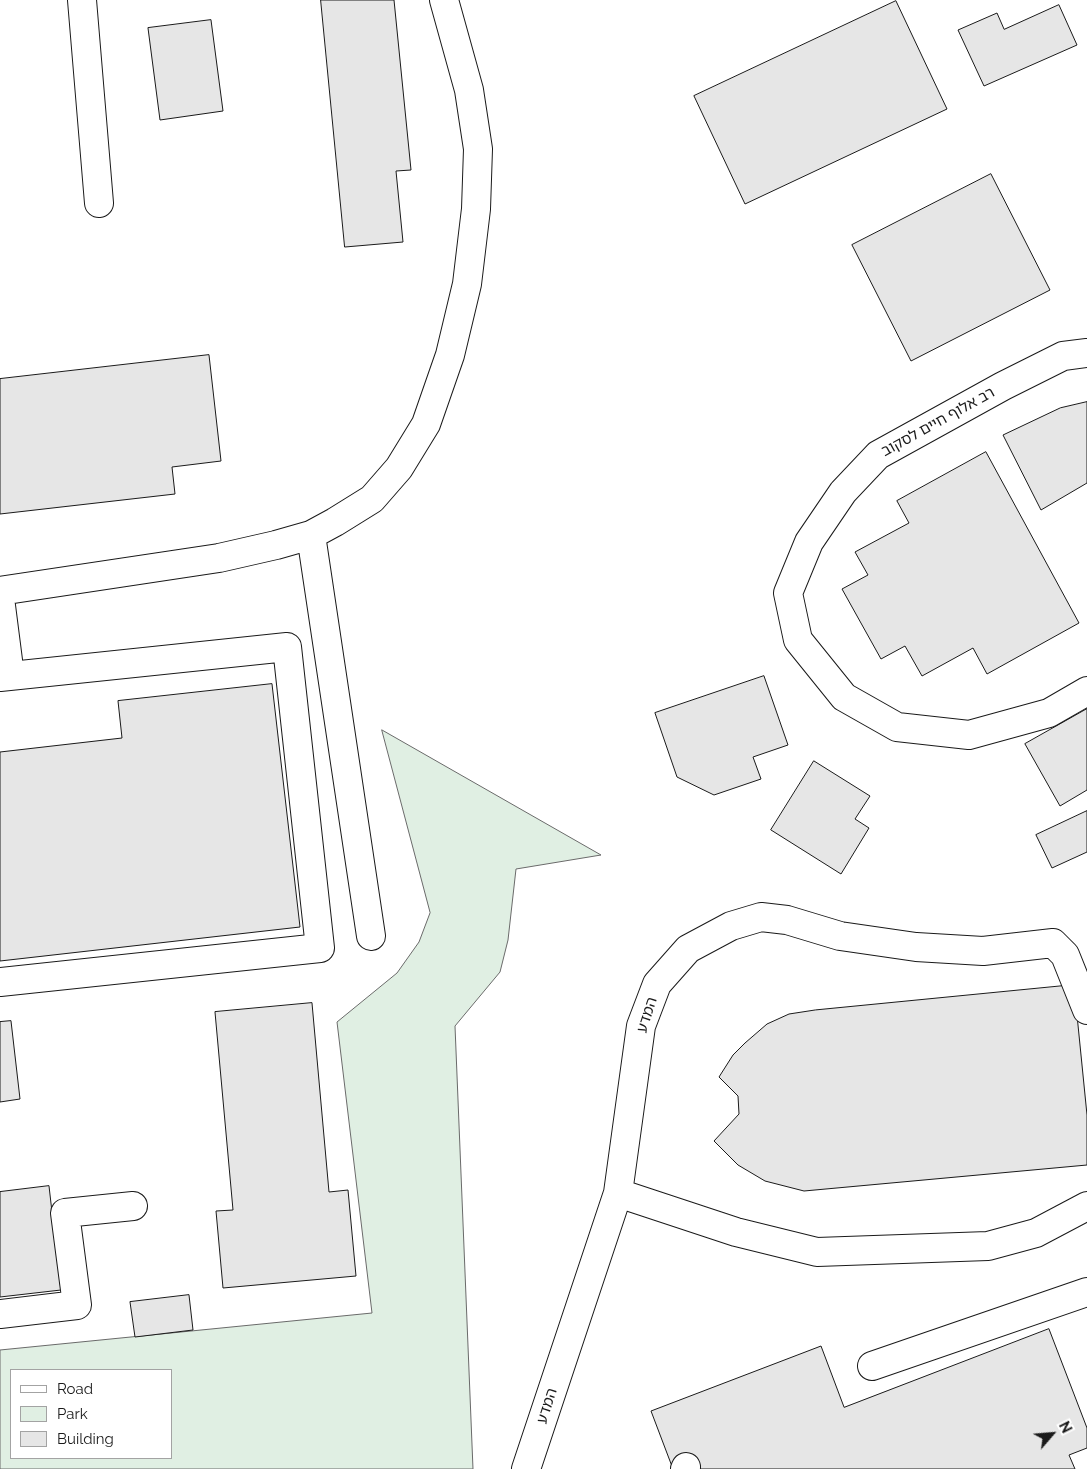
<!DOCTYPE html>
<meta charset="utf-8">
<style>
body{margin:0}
#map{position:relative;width:1087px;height:1469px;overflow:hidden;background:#fff;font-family:Raleway,sans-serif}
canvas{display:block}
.legend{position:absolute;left:10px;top:1369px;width:162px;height:90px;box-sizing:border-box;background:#fff;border:1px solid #a3a3a3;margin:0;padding:6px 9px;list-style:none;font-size:15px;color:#1a1a1a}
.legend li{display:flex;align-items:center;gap:10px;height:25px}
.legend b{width:25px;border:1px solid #a3a3a3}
.north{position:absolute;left:1027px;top:1409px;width:50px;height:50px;-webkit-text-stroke:4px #fff;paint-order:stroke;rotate:63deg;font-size:14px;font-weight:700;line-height:20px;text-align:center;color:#1a1a1a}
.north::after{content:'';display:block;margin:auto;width:18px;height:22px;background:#1a1a1a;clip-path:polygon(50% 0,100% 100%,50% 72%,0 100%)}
</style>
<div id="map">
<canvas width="1087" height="1469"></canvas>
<ul class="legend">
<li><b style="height:6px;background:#fff"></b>Road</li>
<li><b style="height:14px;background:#e0efe3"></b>Park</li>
<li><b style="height:14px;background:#e6e6e6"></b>Building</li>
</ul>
<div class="north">N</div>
</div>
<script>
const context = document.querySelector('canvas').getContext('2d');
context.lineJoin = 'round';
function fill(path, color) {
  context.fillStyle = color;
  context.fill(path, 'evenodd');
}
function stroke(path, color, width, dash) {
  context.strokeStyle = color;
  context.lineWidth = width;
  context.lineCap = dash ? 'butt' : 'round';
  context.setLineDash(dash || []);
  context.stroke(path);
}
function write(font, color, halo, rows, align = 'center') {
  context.font = font + ' Raleway,"Noto Sans Hebrew",sans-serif';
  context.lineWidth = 4;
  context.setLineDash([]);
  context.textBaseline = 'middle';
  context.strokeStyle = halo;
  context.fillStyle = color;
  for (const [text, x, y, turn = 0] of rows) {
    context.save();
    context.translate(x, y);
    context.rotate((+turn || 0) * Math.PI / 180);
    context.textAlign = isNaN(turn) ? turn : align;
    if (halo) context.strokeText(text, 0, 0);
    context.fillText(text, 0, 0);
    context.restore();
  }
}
const green = new Path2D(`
 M382,730L601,855L516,869L508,940L500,972L455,1026L473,1469H0V1350L372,1313L337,1022L397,973L419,942L430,913ZM11,1370H171V1458H11Z`);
const building = new Path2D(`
 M321,0H394L411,170L396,171L403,242L345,247Z
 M896,1L947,109L745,204L694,96Z
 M1059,5L1077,45L984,86L958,30L997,13L1004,29Z
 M211,20L223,111L160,120L148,28Z
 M991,174L1050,290L911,361L852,245Z
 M209,355L221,461L172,467L175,494L0,514V379Z
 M1087,402V483L1041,510L1003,435L1060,408Z
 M986,452L1079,623L987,674L973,648L922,676L905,646L881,659L842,589L868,575L855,552L909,523L897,501Z
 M764,676L788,745L753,757L761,779L714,795L677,777L655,713Z
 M272,684L300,927L0,961V752L122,738L118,701Z
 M1087,709V790L1060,806L1025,744Z
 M814,761L870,796L855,819L869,828L841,874L771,830Z
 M1087,811V852L1052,868L1036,835Z
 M1074,985L1087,1115V1165L804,1191L765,1181L738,1165L714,1141L739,1114L738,1096L719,1077L733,1055L745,1043L767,1024L789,1014L815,1010Z
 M312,1003L329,1192L348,1190L356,1276L223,1288L216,1211L233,1210L215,1012Z
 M11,1021L20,1099L0,1102V1022Z
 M49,1186L61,1290L0,1297V1192Z
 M189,1295L193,1330L135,1337L130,1302Z
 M1049,1329L1087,1428V1448L1069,1455L1075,1469H673L651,1411L821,1346L844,1407Z`);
const minor = new Path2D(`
 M82,0L99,203
 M1087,353L1063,356L1003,386L878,455L843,492L809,542L788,593L798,640L844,697L897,727L969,735L1049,713L1087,691
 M311,535L371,936
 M0,591L219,558L276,545L311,535L335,522L372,499L399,468L426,424L450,355L467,284L476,209L478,149L469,90L444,0
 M0,598L10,676
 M0,677L287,647L320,948L0,982
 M618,1193L736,1232L817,1252L988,1246L1036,1233L1087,1206
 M0,1314L77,1305L65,1213L133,1206
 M872,1366L1087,1292
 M526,1469L618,1193L641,1026L657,984L688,949L731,926L761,917L787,920L840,936L916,947L983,951L1053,943L1065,955L1087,1010
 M685,1469L686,1467`);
const streetNames = [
 ["רב אלוף חיים לסקוב",938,422,-29],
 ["המדע",647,1015,-72],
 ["המדע",547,1406,-72]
];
fill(green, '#e0efe3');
stroke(green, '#6a6a6a', 1);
fill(building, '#e6e6e6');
stroke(building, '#1a1a1a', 1);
stroke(minor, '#1a1a1a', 30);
stroke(minor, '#fff', 28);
write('15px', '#1a1a1a', '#fff', streetNames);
</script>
